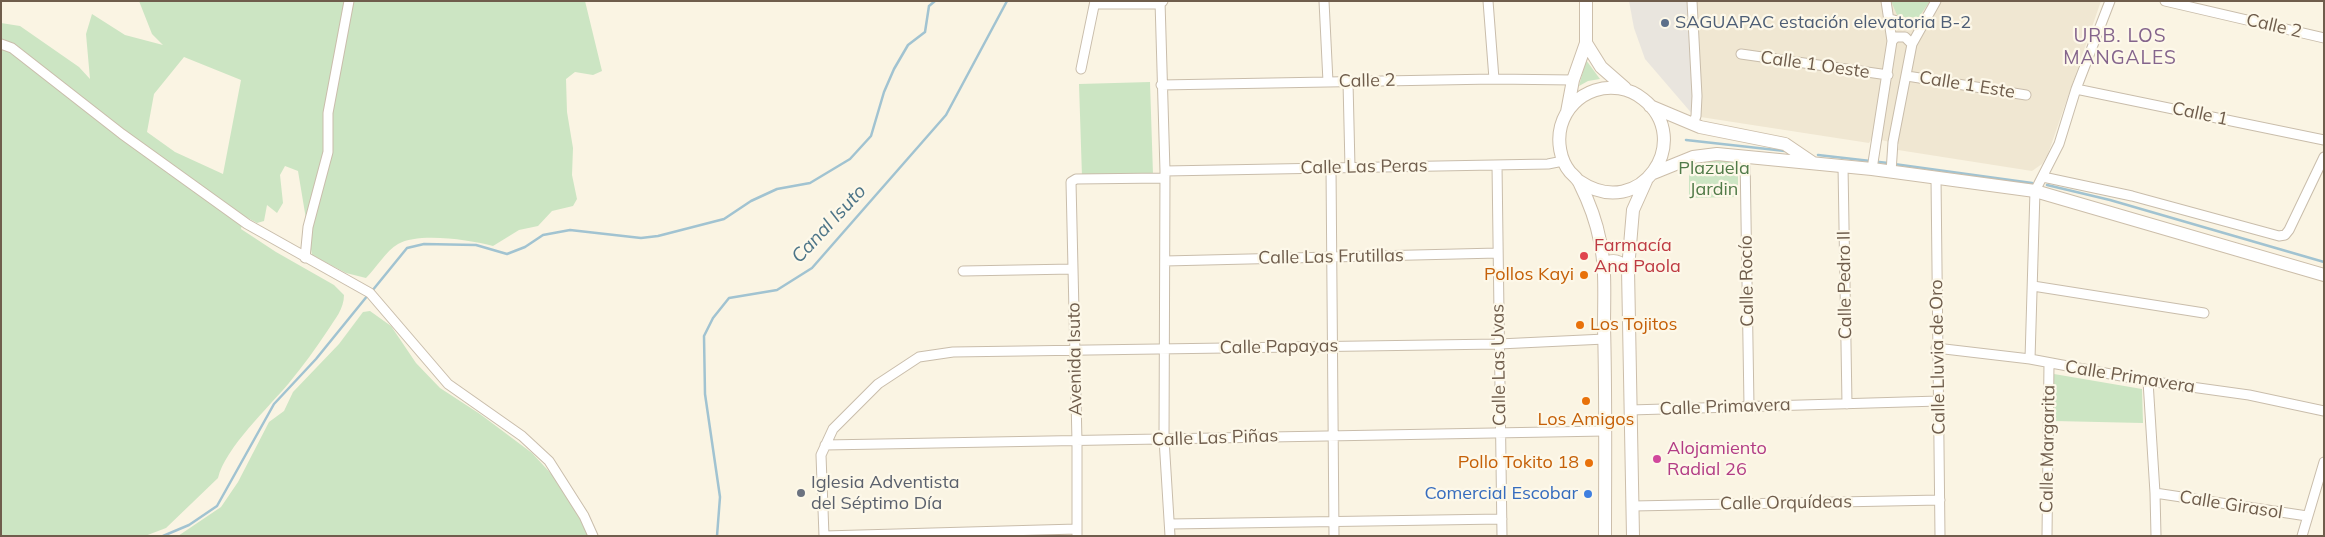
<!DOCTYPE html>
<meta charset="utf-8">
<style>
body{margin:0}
#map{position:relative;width:2325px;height:537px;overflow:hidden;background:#faf4e3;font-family:Mulish,sans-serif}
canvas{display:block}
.frame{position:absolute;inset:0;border:2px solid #6f5d4c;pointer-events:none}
</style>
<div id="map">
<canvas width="2325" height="537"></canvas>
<div class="frame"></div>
</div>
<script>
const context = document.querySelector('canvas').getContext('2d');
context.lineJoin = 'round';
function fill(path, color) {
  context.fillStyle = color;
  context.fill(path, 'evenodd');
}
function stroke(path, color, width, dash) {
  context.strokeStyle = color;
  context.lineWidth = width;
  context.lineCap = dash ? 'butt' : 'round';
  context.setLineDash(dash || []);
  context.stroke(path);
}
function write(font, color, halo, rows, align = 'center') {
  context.font = font + ' Mulish,sans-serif';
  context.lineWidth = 4.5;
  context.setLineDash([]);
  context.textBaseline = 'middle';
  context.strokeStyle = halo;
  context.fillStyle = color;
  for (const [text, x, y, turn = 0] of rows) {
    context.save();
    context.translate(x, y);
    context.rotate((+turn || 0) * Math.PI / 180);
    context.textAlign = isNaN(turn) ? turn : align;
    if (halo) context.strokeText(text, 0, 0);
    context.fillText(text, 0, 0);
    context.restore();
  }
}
const residential = new Path2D(`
 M1690,1H2101L2048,154L2042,164L2032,171L1898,150L1899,144L1872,138L1869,143L1694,116Z`);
const industrial = new Path2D(`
 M1629,1H1690L1694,116L1645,59L1634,28Z`);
const green = new Path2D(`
 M139,1H585L602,71L593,75L575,72L566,79L567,112L573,148L572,175L577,199L573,206L552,211L538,226L519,230L493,246C470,240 419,232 398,244C386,251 376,268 366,278L346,273L312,255L298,171L285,166L280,175L283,203L277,213L267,205L264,221L257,223L244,216L241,229L276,252L334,285L344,295C344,309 335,319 328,330C316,348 303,366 289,383C269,407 225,448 218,478L166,528L145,536H1V23L20,26L79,67L90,79L86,34L92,14L125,35L163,45L152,34ZM184,57L241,80L223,174L175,152L147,132L154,94Z
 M1891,1H1930L1919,17L1908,18L1897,15Z
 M1586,60L1600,79L1588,81L1579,86Z
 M1150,82L1153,175L1082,177L1079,84Z
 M1699,160H1738V197L1689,198V163Z
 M370,311L391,326L416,363L440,388L480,414L532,453L556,479L574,507L588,536H178L221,507L238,482L269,422L284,411L293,392L339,344L363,312Z
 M2054,374L2142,389L2143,423L2054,421Z`);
const stream = new Path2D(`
 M1686,140L1785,151
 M1818,155L1888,163
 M1894,164L2032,183
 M2047,185L2110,200L2324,262
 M372,291L407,248L424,244L476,245L507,254L525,247L543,235L570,230L641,238L658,236L724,219L751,201L777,189L810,183L850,159L871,136L884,92L894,69L908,45L925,32L929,6L935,1
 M163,536L189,525L217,506L274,404L316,359L368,295
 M717,536L720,497L705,394L704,336L713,318L729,298L777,290L812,268L946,115L1007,1`);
const street = new Path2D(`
 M1160,1L1165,171L1164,439L1170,536
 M1324,1L1328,82
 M1488,1L1494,79
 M1692,1L1697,96L1696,116L1693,124
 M2165,1L2324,38
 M1095,4H1160L1163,1
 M1890,19L1905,23L1922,24
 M1892,41L1896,37H1905L1912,44
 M1,44L12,48L122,134L247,224L370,293L448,384L522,436L549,461L584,516L593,536
 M1741,54L1888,75
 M1081,69L1095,1
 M1907,76L2026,95
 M1348,82L1350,167
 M1161,85L1494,79L1573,80
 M2076,89L2324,140
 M1745,156L1749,406
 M1497,165L1502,536
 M1843,166L1847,404
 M1331,168L1334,536
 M1872,169L1892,41L1886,1
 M1165,171L1548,164L1563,161
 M1891,172L1893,142L1912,44L1936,1
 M2043,177L2132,196L2279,236L2285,235L2289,230L2324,157
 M1936,178L1940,536
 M305,258L308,227L328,152V113L349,1
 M1165,261L1498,253
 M963,271L1073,269
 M2033,286L2204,313
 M1936,348L2030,359L2148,381L2249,395L2324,411
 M2030,359L2035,191L2059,144L2076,89L2110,1
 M2148,381L2155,493L2156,536
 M1630,410L1939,401
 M825,445L1605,431
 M2155,493L2307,516
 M1633,506L1940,500
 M1170,524L1502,519
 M1077,529L824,536L821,455L833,429L878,384L919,357L953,352L1499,344L1605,339
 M1077,536V442L1071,182L1076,179L1164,178
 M2047,536L2049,363
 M2302,536L2324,462`);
const secondary = new Path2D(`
 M1586,43L1601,67L1625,88
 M1650,106L1700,127L1785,144L1813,163
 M1567,112L1573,80L1586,43V1
 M1651,174L1693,157L1717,154L1872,169L2035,191L2324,275
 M1579,181C1641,223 1695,139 1643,99C1614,76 1571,90 1561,126C1557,141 1560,160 1570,172C1574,176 1578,179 1580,184C1589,202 1596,220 1600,241C1606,268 1604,299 1604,327C1606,397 1605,466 1605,536
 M1603,265C1613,258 1620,261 1628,269
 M1633,536L1628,269L1633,210L1646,181`);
const markers = [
 [1665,23,5,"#5c6f8a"],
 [1584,256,5,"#e0444e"],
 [1584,275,5,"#e8710a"],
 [1580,325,5,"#e8710a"],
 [1586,401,5,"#e8710a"],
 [1657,459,5,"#d1479c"],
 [1589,463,5,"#e8710a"],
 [801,493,5,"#6b7280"],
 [1588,494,5,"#3f7fe0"]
];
const serviceNames = [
 ["SAGUAPAC estación elevatoria B-2",1675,23]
];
const streetNames = [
 ["Calle 2",2274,26,13],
 ["Calle 1 Oeste",1815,65,8],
 ["Calle 2",1367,81,-1],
 ["Calle 1 Este",1967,85,9],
 ["Calle 1",2200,114,12],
 ["Calle Las Peras",1364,167,-1],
 ["Calle Las Frutillas",1331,257,-1],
 ["Calle Rocío",1747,281,-91],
 ["Calle Pedro II",1845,285,-91],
 ["Calle Papayas",1279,347,-1],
 ["Calle Lluvia de Oro",1938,357,-91],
 ["Avenida Isuto",1075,359,-91],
 ["Calle Las Uvas",1499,365,-91],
 ["Calle Primavera",2130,377,9],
 ["Calle Primavera",1725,407,-2],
 ["Calle Las Piñas",1215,438,-2],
 ["Calle Margarita",2048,449,-89],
 ["Calle Orquídeas",1786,503,-1],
 ["Calle Girasol",2231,505,9]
];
const parkNames = [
 ["Plazuela",1714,169],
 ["Jardin",1714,190]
];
const healthNames = [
 ["Farmacía",1594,246],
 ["Ana Paola",1594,267]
];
const foodNames = [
 ["Pollos Kayi",1574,275],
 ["Los Tojitos",1590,325,"left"],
 ["Los Amigos",1586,420,"center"],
 ["Pollo Tokito 18",1579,463]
];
const hotelNames = [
 ["Alojamiento",1667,449],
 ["Radial 26",1667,470]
];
const worshipNames = [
 ["Iglesia Adventista",811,483],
 ["del Séptimo Día",811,504]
];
const shopNames = [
 ["Comercial Escobar",1578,494]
];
const neighbourhoodNames = [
 ["URB. LOS",2120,36],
 ["MANGALES",2120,58]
];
const waterNames = [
 ["Canal Isuto",829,224,-47]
];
fill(residential, '#f0e7d2');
fill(industrial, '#e9e5de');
fill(green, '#cce5c3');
stroke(stream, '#a1c3d1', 2.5);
stroke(street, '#c9bdab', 11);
stroke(secondary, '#ccbeaa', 14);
stroke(street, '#fff', 9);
stroke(secondary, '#fff', 12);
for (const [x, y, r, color] of markers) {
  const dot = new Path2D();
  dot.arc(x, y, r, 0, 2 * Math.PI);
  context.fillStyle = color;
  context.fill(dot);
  stroke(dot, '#fdf8e9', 2);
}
write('18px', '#4e5e75', '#fdf8e9', serviceNames, 'left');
write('18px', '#6f5d4c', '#fdf8e9', streetNames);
write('18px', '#507a48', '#fdf8e9', parkNames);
write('18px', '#be3a42', '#fdf8e9', healthNames, 'left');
write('18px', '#c56008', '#fdf8e9', foodNames, 'right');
write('18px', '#b23c85', '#fdf8e9', hotelNames, 'left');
write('18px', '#5b616d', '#fdf8e9', worshipNames, 'left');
write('18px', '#366cbe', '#fdf8e9', shopNames, 'right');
context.letterSpacing = '1px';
write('19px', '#84648c', '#fdf8e9', neighbourhoodNames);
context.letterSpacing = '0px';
write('italic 19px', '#4c7487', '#fdf8e9', waterNames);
</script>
